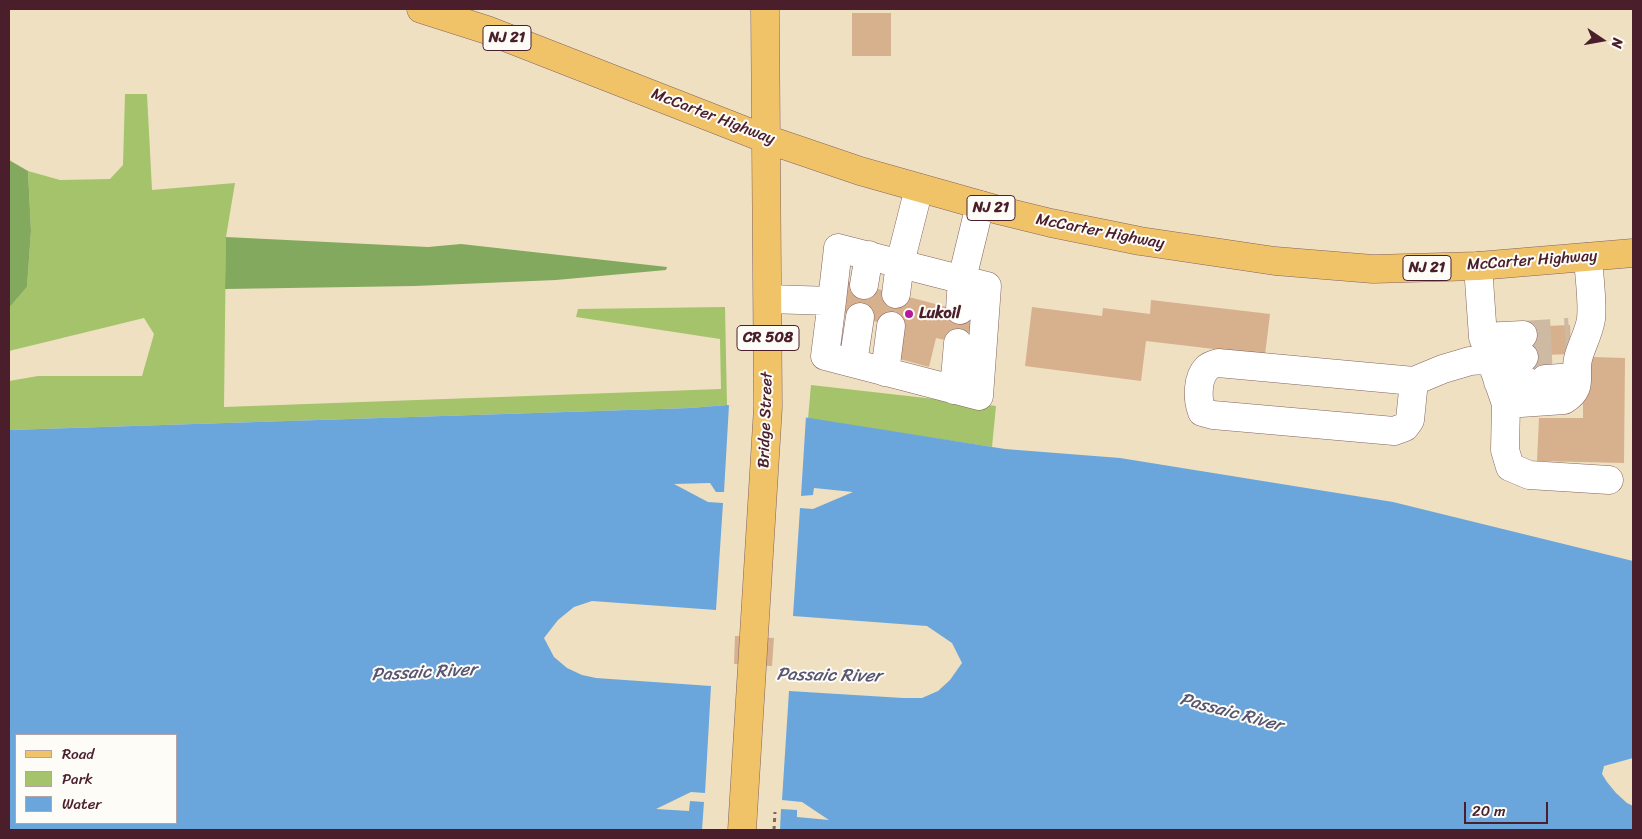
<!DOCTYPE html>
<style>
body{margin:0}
#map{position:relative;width:1642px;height:839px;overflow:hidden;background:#efe0c1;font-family:Sriracha,sans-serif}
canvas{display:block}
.frame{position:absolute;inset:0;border:10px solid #4a1f2b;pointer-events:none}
.legend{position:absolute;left:15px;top:734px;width:162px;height:90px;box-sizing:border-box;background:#fdfcf7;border:1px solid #b5a4a5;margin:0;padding:6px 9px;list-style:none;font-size:15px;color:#4a1f2b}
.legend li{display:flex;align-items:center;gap:10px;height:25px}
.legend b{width:25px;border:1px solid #b5a4a5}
.north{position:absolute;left:1577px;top:15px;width:50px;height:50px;-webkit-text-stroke:4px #fdfcf7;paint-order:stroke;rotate:102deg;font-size:14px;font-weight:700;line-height:20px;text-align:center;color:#4a1f2b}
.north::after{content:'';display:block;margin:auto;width:18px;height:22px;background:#4a1f2b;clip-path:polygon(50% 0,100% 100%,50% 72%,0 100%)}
.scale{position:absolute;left:1464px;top:802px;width:84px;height:22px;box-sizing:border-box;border:2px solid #4a1f2b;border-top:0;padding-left:6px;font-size:15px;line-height:18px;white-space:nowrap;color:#4a1f2b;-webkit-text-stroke:4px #fdfcf7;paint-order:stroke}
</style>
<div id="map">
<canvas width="1642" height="839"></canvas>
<div class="frame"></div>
<ul class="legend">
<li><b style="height:6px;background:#f0c369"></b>Road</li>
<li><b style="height:14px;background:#a4c36b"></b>Park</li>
<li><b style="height:14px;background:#6aa6db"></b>Water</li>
</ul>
<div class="north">N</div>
<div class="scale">20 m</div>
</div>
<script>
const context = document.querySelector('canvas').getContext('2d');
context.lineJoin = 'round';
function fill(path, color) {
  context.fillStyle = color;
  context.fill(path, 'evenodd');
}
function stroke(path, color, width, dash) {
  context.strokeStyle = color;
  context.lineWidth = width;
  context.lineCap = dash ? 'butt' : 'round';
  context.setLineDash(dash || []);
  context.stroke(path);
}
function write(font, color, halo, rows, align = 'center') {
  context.font = font + ' Sriracha,sans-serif';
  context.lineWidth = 4;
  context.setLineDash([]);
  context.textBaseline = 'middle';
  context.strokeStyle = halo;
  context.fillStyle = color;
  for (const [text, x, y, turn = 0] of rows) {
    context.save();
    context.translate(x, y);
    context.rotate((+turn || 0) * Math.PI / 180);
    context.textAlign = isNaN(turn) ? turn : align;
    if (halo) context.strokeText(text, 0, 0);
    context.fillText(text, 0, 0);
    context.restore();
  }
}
const green = new Path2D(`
 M125,94H147L152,190L235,183L226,237L224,407L721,389L720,339L576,317L578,309L725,307L727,405L690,408L9,430V381L38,376H142L154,334L144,318L9,351V308L27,287L31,231L28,171L60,180L110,179L123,165Z
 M811,385L996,406L992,447L808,419Z`);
const forest = new Path2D(`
 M9,160L28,171L31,231L27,287L9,308Z
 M226,237L428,247L461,244L667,267L666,270L556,280L415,286L225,289Z`);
const water = new Path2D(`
 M727,405L1005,449L1120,458L1393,502L1633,561V830H9V430L690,408ZM16,735H176V823H16Z`);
const pier = new Path2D(`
 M729,405L780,411L806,416L801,496L813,495L814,488L853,492L813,509L800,508L793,616L927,626L952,643L962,663L950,680L938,691L922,698H903L789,691L782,800L802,802L829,820L797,817V810L781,809L780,830H702L704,802L690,801L689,811L656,809L691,792L705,793L711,686L596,678L582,675L567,668L554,657L544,638L558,620L574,607L592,601L716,610L723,503L708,502L674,484L710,483L716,492H724Z
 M1633,758V806L1627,803L1616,793L1607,782L1602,774L1604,766Z`);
const building = new Path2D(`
 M852,13H891V56H852Z
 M844,280L981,316L973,347L936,338L929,367L896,358L903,329L836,311Z
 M1151,300L1270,314L1265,355L1146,341L1141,381L1025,366L1032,307L1102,316L1103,308L1150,314Z
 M1570,325L1571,354L1545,355L1547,387L1525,388L1522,327Z
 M1593,357L1625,358L1624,463L1537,461L1539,418H1583V388L1586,358Z
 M735,636L774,638L772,666L734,664Z`);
const minorTunnel = new Path2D(`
 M1523,335L1569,332
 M1524,357L1570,355`);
const path = new Path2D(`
 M774,830L775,812`);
const minor = new Path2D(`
 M1478,266L1483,337L1506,404L1505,450L1510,467L1529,475L1609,480
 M864,285L869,255
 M896,294L900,263L919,188
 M768,299L832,301L838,248L987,286L979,396L825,356L832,301
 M960,310L962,279L980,205
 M1483,337L1523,335
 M853,363L860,317
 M885,372L891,326
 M1545,379L1577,377
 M1414,381L1410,420L1405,427L1394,431L1213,415L1202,412C1197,399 1197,378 1207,368C1210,365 1214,364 1218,363L1414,381L1443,369L1470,361L1524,357
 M1498,382L1526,381
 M954,390L958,343
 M1506,404L1564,400C1584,388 1574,377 1578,359C1581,346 1589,333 1591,319C1593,302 1589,276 1588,257`);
const major = new Path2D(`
 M421,9L487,30L766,139L860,171L1002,211L1051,223L1140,241L1275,261L1373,269L1478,266L1633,253
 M742,830L768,407L765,9`);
const markers = [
 [909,314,5,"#b5179e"]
];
const shields = [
 [507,38,48],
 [991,208,48],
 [1427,268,48],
 [768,338,62]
];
const shieldNames = [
 ["NJ 21",507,38],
 ["NJ 21",991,208],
 ["NJ 21",1427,268],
 ["CR 508",768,338]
];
const streetNames = [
 ["McCarter Highway",713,117,21],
 ["McCarter Highway",1100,232,11],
 ["McCarter Highway",1532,261,-4],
 ["Bridge Street",766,420,-88]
];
const poiNames = [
 ["Lukoil",919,314]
];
const waterNames = [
 ["Passaic River",424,673,-3],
 ["Passaic River",829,676,1],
 ["Passaic River",1231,713,15]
];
fill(green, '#a4c36b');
fill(forest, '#83a95f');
fill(water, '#6aa6db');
fill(pier, '#efe0c1');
fill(building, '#d7b08d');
stroke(minorTunnel, '#ceb9a3', 28, [28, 14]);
stroke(minor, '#846360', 29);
stroke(major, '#846360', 29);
stroke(path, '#846360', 3, [4, 4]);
stroke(minor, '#fff', 28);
stroke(major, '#f0c369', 28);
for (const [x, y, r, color] of markers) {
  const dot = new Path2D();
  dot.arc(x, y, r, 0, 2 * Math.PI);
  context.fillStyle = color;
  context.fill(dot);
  stroke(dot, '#fdfcf7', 2);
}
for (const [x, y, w] of shields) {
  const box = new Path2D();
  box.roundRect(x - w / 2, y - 12.5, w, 25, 4);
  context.fillStyle = '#fdfcf7';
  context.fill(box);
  stroke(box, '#4a1f2b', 1);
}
write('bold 15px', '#4a1f2b', null, shieldNames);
write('16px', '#4a1f2b', '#fdfcf7', streetNames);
write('bold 16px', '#4a1f2b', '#fdfcf7', poiNames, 'left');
write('italic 18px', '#575571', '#fdfcf7', waterNames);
</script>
